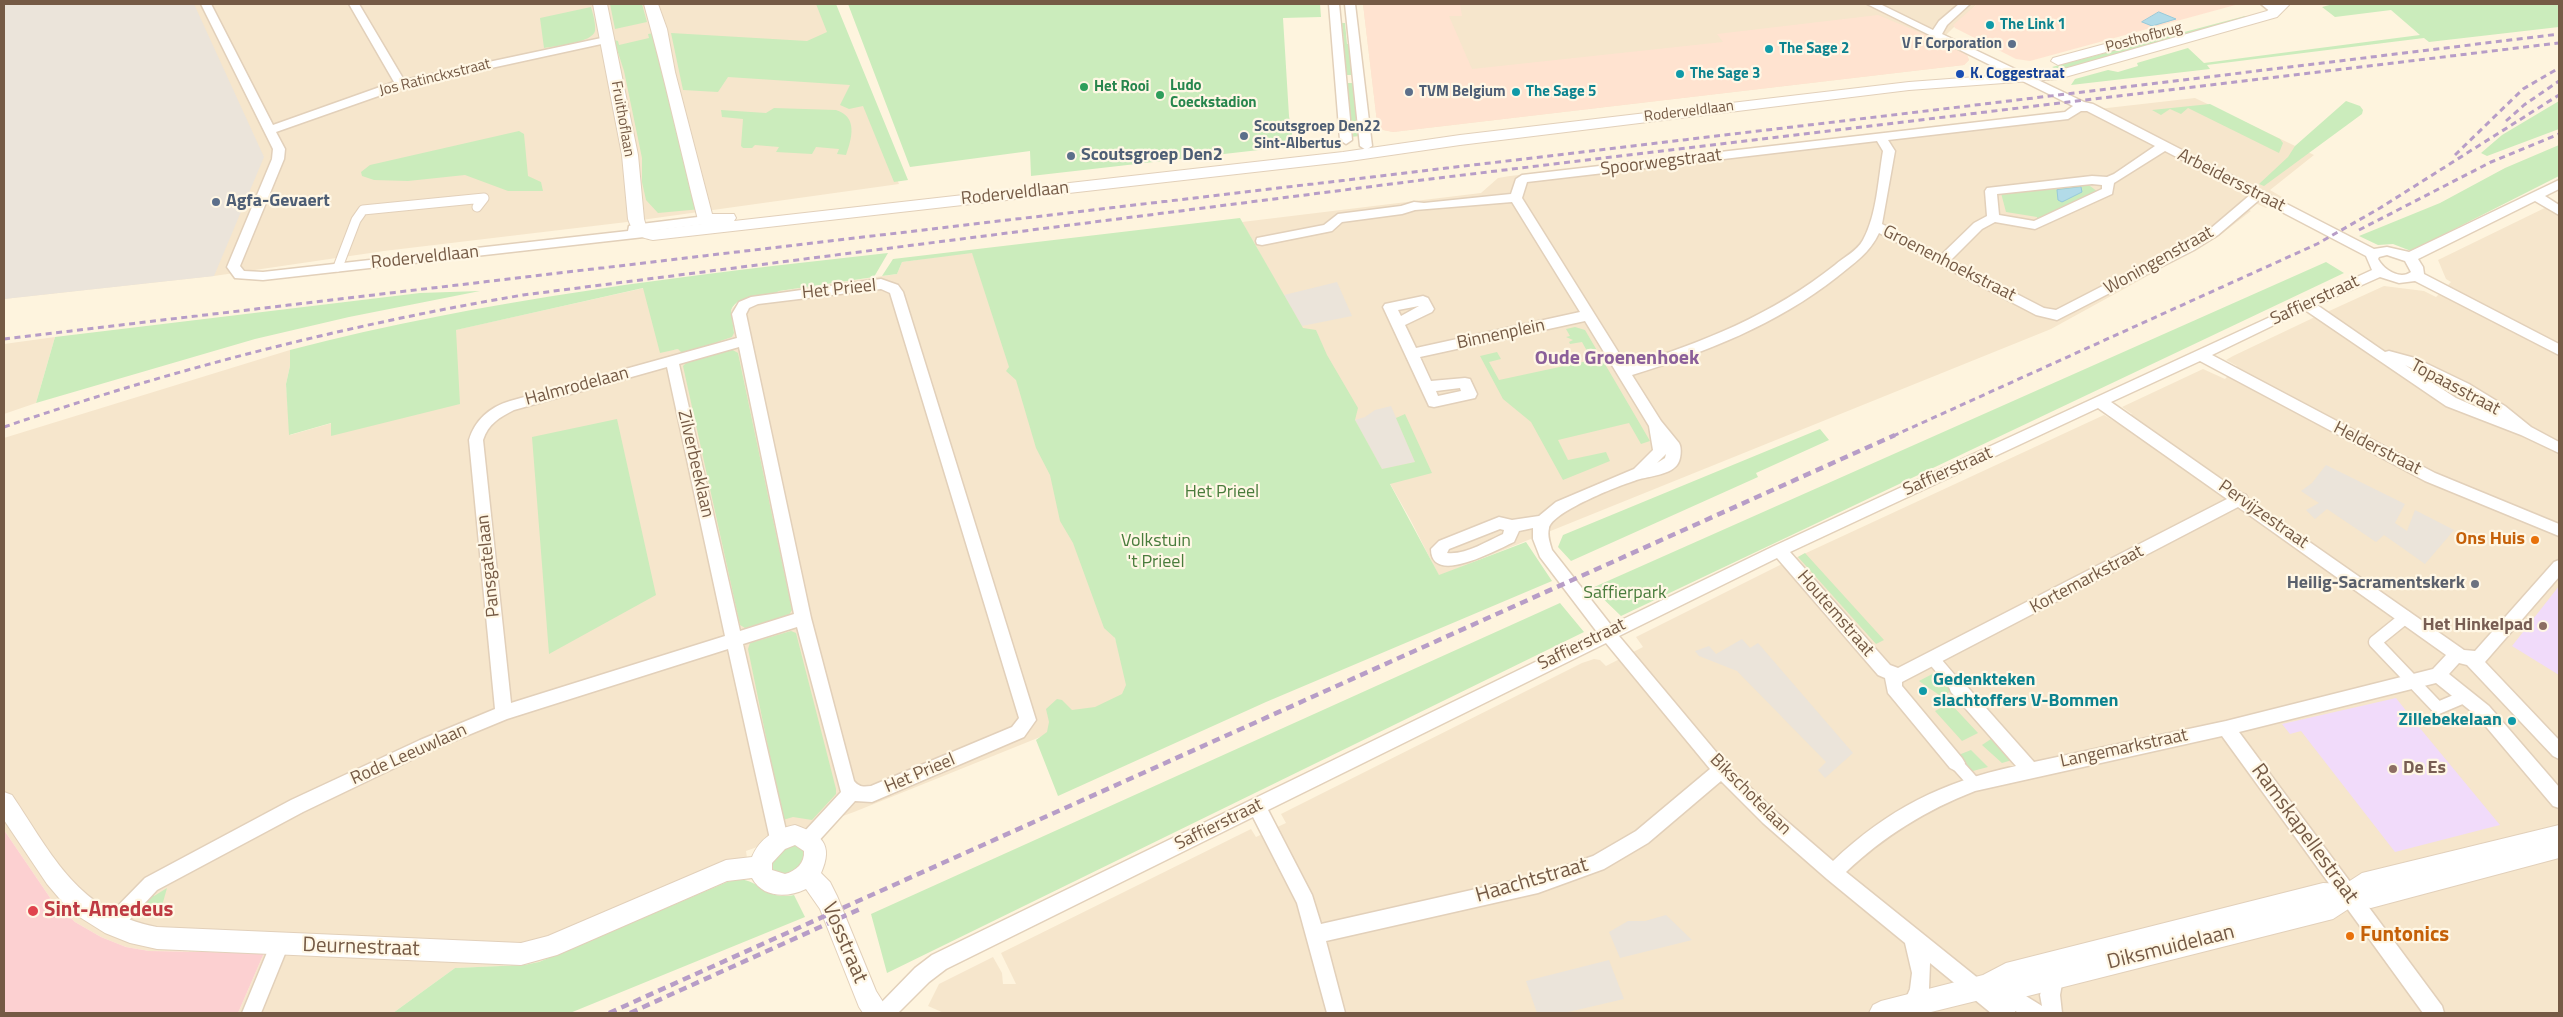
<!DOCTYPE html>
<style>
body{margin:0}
#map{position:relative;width:2563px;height:1017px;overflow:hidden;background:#fef4de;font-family:"Titillium Web",sans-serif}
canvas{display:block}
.frame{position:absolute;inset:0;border:5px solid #755a45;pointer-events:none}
</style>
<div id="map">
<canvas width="2563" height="1017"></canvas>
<div class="frame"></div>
</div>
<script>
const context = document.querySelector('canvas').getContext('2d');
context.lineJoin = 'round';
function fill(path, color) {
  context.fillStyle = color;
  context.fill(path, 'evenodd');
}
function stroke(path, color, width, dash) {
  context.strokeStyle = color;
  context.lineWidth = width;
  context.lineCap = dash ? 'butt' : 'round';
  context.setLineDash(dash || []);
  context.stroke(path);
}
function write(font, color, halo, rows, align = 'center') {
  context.font = font + ' "Titillium Web",sans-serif';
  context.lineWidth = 4.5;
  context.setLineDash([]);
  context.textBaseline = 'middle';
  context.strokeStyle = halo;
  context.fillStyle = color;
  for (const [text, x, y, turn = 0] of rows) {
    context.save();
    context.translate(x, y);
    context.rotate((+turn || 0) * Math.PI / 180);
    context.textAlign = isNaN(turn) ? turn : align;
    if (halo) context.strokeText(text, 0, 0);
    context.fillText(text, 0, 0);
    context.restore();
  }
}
const residential = new Path2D(`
 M4,4H823L899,184L627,222L384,251L214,276L4,299Z
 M1363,4H1977L1940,41L1967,55L1969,60L1964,65L1393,132L1383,130L1377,122Z
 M2195,98L2314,155L2270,190L2282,197L2266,208L2255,203L2247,209L2251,211L2215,239L2212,237L2151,272L2153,273L2051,329L1439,576L1410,519L1242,222L1481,193L1498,178L1510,176Z
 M2559,201V1013H944L928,1006L939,984L993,957L1002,973L1003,984H1016L1001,953L1251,829L1256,837L1286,823L1281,814L1582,663L1594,659L1600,660L1606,666L1643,647L1636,637L1778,566L2104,415L2119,424L2132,414L2122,407L2203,369L2225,379L2237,366L2226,360L2233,356L2315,317L2328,325L2327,312L2384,286L2424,291L2436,297L2451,282L2446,279L2438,260Z
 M972,252L1137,698L854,812L746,851L750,880L739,879L727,882L539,962L524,965L455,968L393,1013H238L264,953L149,951L126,947L101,937L75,922L51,899L4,830V438L290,350V366L286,384L290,435L332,423L331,436L455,330L662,284L674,350L734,333L731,310L740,300L774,294L779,291L897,274L902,262Z
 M55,337L36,403L4,414V344Z`);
const commercial = new Path2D(`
 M1363,4H1460L1462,16H1449L1472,69L1723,42L1717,34L1878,15L1940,41L1967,55L1969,60L1964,65L1393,132L1383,130L1377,122Z
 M1977,4H2239L2030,61L2016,59L1955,28L1953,25Z`);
const industrial = new Path2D(`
 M4,4H194L264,157L214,276L4,299Z
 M1337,282L1352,316L1302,326L1284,295Z
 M1391,406L1415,462L1382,469L1355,420L1365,417L1375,410Z
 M2326,465L2405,504L2395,523L2407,531L2415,510L2454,530L2425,564L2384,535L2376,542L2327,509L2315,519L2306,510L2319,503L2301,491L2312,483Z
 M1742,639L1750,648L1758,643L1853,753L1825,778L1818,770L1826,762L1737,671L1699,656L1695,651L1709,646L1716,654Z
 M1666,915L1692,940L1620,958L1609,932L1628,921H1645Z
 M1609,960L1624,999L1564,1013H1537L1526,981Z`);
const education = new Path2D(`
 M2559,586V675L2512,646Z
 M2396,698L2419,727L2500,825L2395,852L2301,731L2290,734L2282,724Z`);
const medical = new Path2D(`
 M4,830L51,899L75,922L101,937L126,947L149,951L264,953L238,1013H4Z`);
const green = new Path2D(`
 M610,4H642L647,22L615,29Z
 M816,4H836L908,180L894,182L863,106L849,109L840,105L850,85L728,77L718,92L683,90L671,33L807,41L827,32Z
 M848,4H1320L1321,17L1283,18L1289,116L1294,146L1031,176L1030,151L910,167Z
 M2333,4H2559V27L2429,42L2424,38L2207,65L2210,69L2071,85L2075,79L2108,70L2118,72L2138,66L2137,63L2188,48L2204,63L2420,35L2391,10L2335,17L2322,7Z
 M591,7C593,14 596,24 595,31C592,43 555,46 544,48L540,18Z
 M2245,16L2246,17L2061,71L2052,67Z
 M1342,23H1345L1347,44H1352L1353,75H1345L1340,44H1344Z
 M654,33L701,209L658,213L646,200L642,182V158L624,71L614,40L618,41L619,45L649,38L648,34Z
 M1346,83H1354L1360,136L1350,137L1348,95L1345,94Z
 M2346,101L2360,106L2363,110L2362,114L2264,186L2259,184L2288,157L2295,146Z
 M2559,101V129L2487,156L2481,153L2502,135Z
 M2210,104L2280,139L2283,143L2279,153L2188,108L2181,114L2170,109L2161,115L2152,110Z
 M774,108L836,110C858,117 852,138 846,155L837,154L839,149L816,147L812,154L776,152L779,147L755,145L752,148H743L741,146L743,119L722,117L721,110L766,113Z
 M519,131L524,134L528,176L541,182L543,191H508L465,175L408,181L374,180L362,176L361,172L370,165Z
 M2559,145V176L2411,251L2393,244L2378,245L2359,236L2440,203L2505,168Z
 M2086,183L2098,192L2037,222V217L2006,212L2001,193Z
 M1240,218L1303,328L1316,330L1327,355L1358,408L1355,420L1382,469L1415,462L1396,418L1405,414L1432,473L1390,484L1439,575L1526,542L1552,581L1266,702L1058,796L1036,740L1047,732L1049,722L1046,709L1057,699L1062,700L1072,710L1095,707L1122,694L1126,685L1115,638L1104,628L1073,543L1060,521L1050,475L1036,448L1016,380L1006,371L1009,367L972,253L902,262L897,274L882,276L893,259Z
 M888,253L874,277L779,291C764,301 740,291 731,310L734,333L732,337L688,352H681L678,349L660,353L643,288L456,330L460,404L331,436V423L289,435L286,384L290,366V350C486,299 687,275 888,253Z
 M2326,262L2344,273L1621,616L1592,588Z
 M480,291L349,317L255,339L36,403L55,337L420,293Z
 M1575,327L1585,330L1650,441L1641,444L1629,423L1558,440L1568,460L1606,452L1610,461L1563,480L1531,422L1503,399L1480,356L1497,352L1501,359L1489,362L1499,380L1592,360L1582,342L1570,344L1569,342L1573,340L1566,337L1570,336L1566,329Z
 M731,349L738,353L792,610L789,615L745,628L740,625L683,366L687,362Z
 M617,419L656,595L549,654L532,437Z
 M1820,429L1829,440L1756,473L1758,477L1571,561L1558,547L1563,535Z
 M1805,553L1884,640L1876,644L1798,557Z
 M1560,603L1584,632L887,973L871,914Z
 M791,631L796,633L836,789V794L812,820L793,817L783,820L748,649L750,643Z
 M1938,671L1954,689L1942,697L1919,681Z
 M1950,703L1978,733L1962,741L1935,711Z
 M1994,737L2012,760L2002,763L1982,745Z
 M1971,750L1988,767L1969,772L1956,756Z
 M797,844L805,850L807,860L790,876L774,872C763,854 784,849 797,844Z
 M739,879C764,882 763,900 794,895L805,917L570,1013H393L455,968L524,965L539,962L727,882Z
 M167,888L160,913L136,910L153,891L154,896Z`);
const water = new Path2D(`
 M2159,12L2176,19L2152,26L2142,22Z
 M2081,187L2082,192L2062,202L2058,200L2057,190Z`);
const pedestrianFar1 = new Path2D(`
 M338,267L356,220L363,210L484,198L477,207`);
const pedestrian = new Path2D(`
 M2406,617L2375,642L2438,708L2464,697
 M1934,660L1957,687
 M1956,763L1974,783`);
const minor = new Path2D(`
 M201,4H211L273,125L394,82L349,4H359L404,80L606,37L612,40L606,43L404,87L276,132L285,149L284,159L240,266L244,271L263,272L628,231L629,226L633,225L706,216L712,220L706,224L649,231L648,236L644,237L263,280L235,278L227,267L272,159L273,149Z
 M1329,4H1339L1352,140L1346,144L1340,140Z
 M1345,4H1355L1372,146L1366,150L1360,146Z
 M1867,4H1880L1933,30L1939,21L1959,4H1970L1947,25L1942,34L2084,102L2093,104L2374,249L2387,247L2409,252L2559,180V189L2545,196L2559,205V215L2535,201L2418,259L2423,267L2424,274L2559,344V355L2415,281L2399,283L2380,277L2317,305L2385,352L2389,351L2415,358L2469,384L2505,406L2531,427L2559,442V453L2521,435L2446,406L2305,310L2212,355L2435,473L2559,524V536L2425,481L2200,361L2111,402L2241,493L2246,495L2248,499L2464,650L2475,651L2554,562L2559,560V577L2485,662L2559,740V759L2553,756L2467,665L2459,663L2449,674L2489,706L2559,787V808L2553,806L2477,716L2436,683L2239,732L2442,1006L2444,1013H2423L2222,736L1975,791C1926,810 1884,836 1846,872L1984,983L2021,993L2042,1006L2040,995L2047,971L2054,969L2061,971L2063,978L2060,995L2062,1013H2019L2015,1011V1013H1991L1930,963L1929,989L1920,1012H1906L1903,1005L1910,989L1912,973L1905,943L1827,879L1763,823L1721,781L1648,843L1604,869L1538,893L1326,941L1345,1013H1327L1297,903L1253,817L946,969L929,982L898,1013H876L878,1006L915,968L932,955L1597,632L1540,557L1533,539V528L1519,531L1514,542C1498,549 1431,587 1431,549L1439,541L1499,517L1512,520L1539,516L1556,502L1634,469L1653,450L1649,426L1585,321L1420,357L1431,381L1465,378L1470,379L1477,394L1475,398L1434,407L1429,406L1383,307L1385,304L1423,296L1428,298L1434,309L1432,312L1405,325L1416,348L1580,312L1512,202L1415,210L1402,214L1342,222L1332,231L1262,245L1257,244L1256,241L1257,238L1324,225L1338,214L1401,206L1414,202L1424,203L1511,194L1516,179L1522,175L2065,112L2073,106ZM2081,111H2087L2155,146L2114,174L2107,177L2092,176L1987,188L1985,191L1987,216L1974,223L1941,255L1882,224L1895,151L1888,140L2068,119ZM1877,141L1883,151C1878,180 1877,214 1863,240C1857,251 1844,257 1835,265C1772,315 1702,343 1627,366L1522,198L1527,182ZM2165,151L2250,195L2210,229L2184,244L2056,310L2044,308L1951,260L1982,229L1995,222L2035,229L2112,194L2114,183ZM2092,184L2102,185V189L2034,221L1999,215L1997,194ZM2259,200L2366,256L2372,270L1774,546L1611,625L1552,550C1550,543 1547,536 1549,528C1552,512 1618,486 1634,481C1647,476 1668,476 1677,465C1681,460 1682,448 1679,443L1661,421L1632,375C1706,352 1776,325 1837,277C1854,263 1870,253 1879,233L2036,315L2057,320L2194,250L2218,235ZM2387,255L2405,261L2411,272C2400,280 2384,270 2378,259L2379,257ZM1419,306L1401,316L1398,310ZM2405,365L2459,392L2497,416L2456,398ZM1460,388L1461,391L1438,396L1436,391ZM2098,408L2227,499L1898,668L1890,665L1790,552ZM1666,454L1665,458L1657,463ZM2238,507L2446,655L2433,669L2226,721L2034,762L1963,682L1957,680L1951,682L1949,687L1951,692L2016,766C1942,782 1888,809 1833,861L1775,811L1727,765L1619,636L1777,558L1878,675L1885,678L1888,693L1950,768L1956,771L1962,768L1965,763L1962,758L1902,686V682ZM1500,529L1504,530L1503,534C1485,542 1466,555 1447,553L1449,549ZM1606,643L1710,769L1636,831L1593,856L1538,875L1321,924L1312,895L1268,810Z
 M2261,4H2273L2281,11L2280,13H2272Z
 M881,279L898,285L903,292L1036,720L1024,737L872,802L855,801L815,845L809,847L803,845L800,839L803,833L841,792L797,627L743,644L788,839L785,845L779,847L773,845L770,839L728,649L507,719L432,750L303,812L157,890L119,931L112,934L105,931L103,925L105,919L145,878L291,800L420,740L495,709L469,440C475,420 490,407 510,401L737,338L732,314L739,302L751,297ZM881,289L890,293L1019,718L1012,727L871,786C863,787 859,787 854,781L811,618L746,314L749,308L758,304ZM739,347L794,614L740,631L679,364ZM667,367L725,636L511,703L483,440C488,424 500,417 514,410Z
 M280,935L287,938L289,944L261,1013H242L273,938Z`);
const tertiary = new Path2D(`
 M593,4H607L638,155L644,219L646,226L653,230L702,224L698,220C680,148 664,75 644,4H658L667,29L675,72L712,214H734L736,218L734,221L1343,152L1460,135L1909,82L2057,71L2267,11L2275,4L2289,5L2277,17L2058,79L1909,90L1460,145L1343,162L653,240C638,237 633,234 628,219L622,155Z
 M2142,34L2149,38L2147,41L2058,65L2051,61L2053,58Z
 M4,792L12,795C53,856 78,912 157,927L521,943L548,936L726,860L752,857C760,838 775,829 795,825C821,834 834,844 821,873L830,882L837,896L876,991L890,1013H863L859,1007L820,909L806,889C787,898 763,898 752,878L727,881L557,955L521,965L157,949L130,943L105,933L70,911L47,884L4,820ZM795,845L804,851C805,863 796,871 785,874L772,870V863L785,849Z
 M2559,825V858L2371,908L2353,906L2333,919L2020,998H1988L1927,1013H1869L1873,1005L1881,1001L1983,975L2006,963L2323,883L2345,884L2362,873Z`);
const railFar1 = new Path2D(`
 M2506,121L2524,105L2559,81
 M2455,155L2523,89L2559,68
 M2359,230L2491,162L2559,134
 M4,339C856,237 1708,139 2559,34
 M4,427C174,369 346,325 523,295L1438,178L2559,43
 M1893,436L2317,244L2380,208L2559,95`);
const rail = new Path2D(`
 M609,1013L1895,435
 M630,1013L860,909`);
const markers = [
 [1990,25,5,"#0f9aa8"],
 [2012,44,5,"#5c6f8a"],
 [1769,49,5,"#0f9aa8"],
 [1680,74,5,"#0f9aa8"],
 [1960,74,5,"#1a4fb4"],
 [1084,87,5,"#2e9e5b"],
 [1409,92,5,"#5c6f8a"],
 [1516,92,5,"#0f9aa8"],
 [1160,95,5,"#2e9e5b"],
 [1244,136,5,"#5c6f8a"],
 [1071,156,5,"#5c6f8a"],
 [216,202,5,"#5c6f8a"],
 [2535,540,5,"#e8710a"],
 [2475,584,5,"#6b7280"],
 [2543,626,5,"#8d6e63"],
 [1923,691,5,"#0f9aa8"],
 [2512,721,5,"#0f9aa8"],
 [2393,769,5,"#8d6e63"],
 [33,911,6,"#e0444e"],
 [2350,936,5,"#e8710a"]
];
const farCulturenames = [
 ["The Link 1",2000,25],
 ["The Sage 2",1779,49],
 ["The Sage 3",1690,74],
 ["The Sage 5",1526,92]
];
const farStreetnames = [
 ["Posthofbrug",2144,38,-15],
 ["Jos Ratinckxstraat",435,78,-14],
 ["Roderveldlaan",1689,112,-7],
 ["Fruithoflaan",622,119,80]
];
const farServicenames = [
 ["V F Corporation",2002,44,"right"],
 ["TVM Belgium",1419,92],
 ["Scoutsgroep Den22",1254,127],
 ["Sint-Albertus",1254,144]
];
const farTransitnames = [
 ["K. Coggestraat",1970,74]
];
const farLeisurenames = [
 ["Ludo",1170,86],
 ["Coeckstadion",1170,103],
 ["Het Rooi",1094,87]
];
const serviceNames = [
 ["Scoutsgroep Den2",1081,156],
 ["Agfa-Gevaert",226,202]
];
const streetNames = [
 ["Spoorwegstraat",1661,163,-7],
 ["Arbeidersstraat",2231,181,27],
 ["Roderveldlaan",1015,194,-6],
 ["Roderveldlaan",425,258,-6],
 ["Woningenstraat",2159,261,-29],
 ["Groenenhoekstraat",1949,264,27],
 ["Het Prieel",839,290,-6],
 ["Saffierstraat",2315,301,-25],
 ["Binnenplein",1501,335,-12],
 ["Halmrodelaan",577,387,-15],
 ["Topaasstraat",2455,388,28],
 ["Helderstraat",2377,449,27],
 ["Zilverbeeklaan",695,464,77],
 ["Saffierstraat",1948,472,-24],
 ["Pervijzestraat",2263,515,35],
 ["Pansgatelaan",489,566,-96],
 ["Kortemarkstraat",2087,580,-28],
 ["Houtemstraat",1835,614,49],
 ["Saffierstraat",1582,645,-26],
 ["Langemarkstraat",2124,749,-12],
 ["Rode Leeuwlaan",409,755,-24],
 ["Het Prieel",920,774,-23],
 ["Bikschotelaan",1750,795,45],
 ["Saffierstraat",1219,825,-26]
];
const parkNames = [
 ["Het Prieel",1222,493],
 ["Volkstuin",1156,542],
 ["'t Prieel",1156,563],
 ["Saffierpark",1625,594]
];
const foodNames = [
 ["Ons Huis",2525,540]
];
const worshipNames = [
 ["Heilig-Sacramentskerk",2465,584]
];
const educationNames = [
 ["Het Hinkelpad",2533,626],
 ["De Es",2403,769,"left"]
];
const cultureNames = [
 ["Gedenkteken",1933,681],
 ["slachtoffers V-Bommen",1933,702],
 ["Zillebekelaan",2502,721,"right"]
];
const quarterNames = [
 ["Oude Groenenhoek",1617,359]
];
const nearStreetnames = [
 ["Ramskapellestraat",2304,834,54],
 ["Haachtstraat",1532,881,-16],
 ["Vosstraat",844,943,67],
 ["Deurnestraat",361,948,2],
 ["Diksmuidelaan",2171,948,-14]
];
const nearHealthnames = [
 ["Sint-Amedeus",44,911]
];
const nearFoodnames = [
 ["Funtonics",2360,936]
];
fill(residential, '#f6e6cc');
fill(commercial, '#ffe3d0');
fill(industrial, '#ebe4da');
fill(education, '#f1dbfa');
fill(medical, '#fcd0d1');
fill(green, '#cbecbc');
fill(water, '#b2dbe8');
stroke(water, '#97cada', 1);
stroke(pedestrianFar1, '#e2d0ba', 11);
stroke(pedestrian, '#e2d0ba', 15);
stroke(minor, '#e2d0ba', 3);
stroke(tertiary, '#e2d0ba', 2);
stroke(pedestrianFar1, '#fff', 9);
stroke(pedestrian, '#fff', 12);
fill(minor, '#fff');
fill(tertiary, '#fff');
stroke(railFar1, '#b79dc7', 3, [6, 4.5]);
stroke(rail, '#b79dc7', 4.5, [8, 5.5]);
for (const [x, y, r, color] of markers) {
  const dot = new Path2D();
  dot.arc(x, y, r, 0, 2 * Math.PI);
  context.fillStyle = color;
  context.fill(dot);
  stroke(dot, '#fff7e5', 2);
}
write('bold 15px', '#0d838f', '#fff7e5', farCulturenames, 'left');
write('15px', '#755a45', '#fff7e5', farStreetnames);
write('bold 15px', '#4e5e75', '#fff7e5', farServicenames, 'left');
write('bold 15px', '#164399', '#fff7e5', farTransitnames, 'left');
write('bold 15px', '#27864d', '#fff7e5', farLeisurenames, 'left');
write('bold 18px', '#4e5e75', '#fff7e5', serviceNames, 'left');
write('18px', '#755a45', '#fff7e5', streetNames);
write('18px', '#497c3c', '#fff7e5', parkNames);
write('bold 18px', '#c56008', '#fff7e5', foodNames, 'right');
write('bold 18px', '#5b616d', '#fff7e5', worshipNames, 'right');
write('bold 18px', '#785e54', '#fff7e5', educationNames, 'right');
write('bold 18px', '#0d838f', '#fff7e5', cultureNames, 'left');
write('bold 20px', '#8b5f99', '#fff7e5', quarterNames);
write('21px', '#755a45', '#fff7e5', nearStreetnames);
write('bold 21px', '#be3a42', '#fff7e5', nearHealthnames, 'left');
write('bold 21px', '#c56008', '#fff7e5', nearFoodnames, 'left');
</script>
